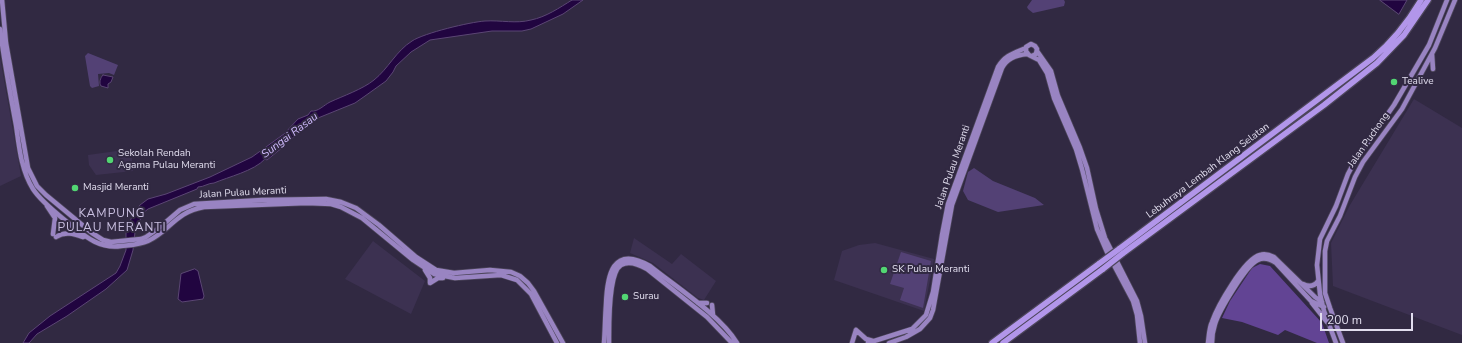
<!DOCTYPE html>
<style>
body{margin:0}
#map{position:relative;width:1462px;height:343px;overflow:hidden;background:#312942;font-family:"Nunito Sans",sans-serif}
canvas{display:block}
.scale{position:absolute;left:1320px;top:313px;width:93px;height:18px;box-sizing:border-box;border:2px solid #e1ddee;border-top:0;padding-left:5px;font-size:12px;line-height:14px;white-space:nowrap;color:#e1ddee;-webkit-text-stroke:3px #312942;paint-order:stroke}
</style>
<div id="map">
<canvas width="1462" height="343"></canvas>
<div class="scale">200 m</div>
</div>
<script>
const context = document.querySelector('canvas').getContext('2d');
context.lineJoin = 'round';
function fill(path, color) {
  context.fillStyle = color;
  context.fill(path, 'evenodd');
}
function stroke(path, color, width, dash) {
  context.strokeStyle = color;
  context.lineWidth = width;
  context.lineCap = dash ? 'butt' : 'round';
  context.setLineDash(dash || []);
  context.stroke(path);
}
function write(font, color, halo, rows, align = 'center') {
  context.font = font + ' "Nunito Sans",sans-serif';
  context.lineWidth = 4;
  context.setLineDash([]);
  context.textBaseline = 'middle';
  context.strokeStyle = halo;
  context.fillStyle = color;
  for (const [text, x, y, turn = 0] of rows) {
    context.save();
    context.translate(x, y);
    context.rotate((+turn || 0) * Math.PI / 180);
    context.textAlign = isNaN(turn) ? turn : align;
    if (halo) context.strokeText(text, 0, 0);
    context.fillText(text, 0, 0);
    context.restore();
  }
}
const built = new Path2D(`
 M0,57L21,176L0,186Z
 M1414,99L1462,128V335L1333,286L1331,243L1350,205Z
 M131,149L133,171L96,175L89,165L88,155Z
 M634,238L672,264L681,254L716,281L704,300L698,298L653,263L630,253Z
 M373,241L425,281L411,314L345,279Z
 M875,243L934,259L924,311L834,280L842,251L859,245Z`);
const green = new Path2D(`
 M1032,0H1064L1065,2L1064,6L1033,13L1028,9L1027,7Z
 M88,53L118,65L114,75L109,73L98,74L99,86L92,88L90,86L85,56Z
 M974,168L993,181L1035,198L1044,205L998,212L968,200L963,191L968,172Z
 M901,252L931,261L923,308L900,300L904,288L890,284Z`);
const forest = new Path2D(`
 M1260,264L1270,266L1322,323L1329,343H1317L1285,330L1278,335L1242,322L1222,318L1230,301L1252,268Z`);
const water = new Path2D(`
 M572,0H583L563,14L531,29L522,31H492L430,40L411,52L396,66L393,72L386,81L365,96L355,103L318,118L290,140H286L283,144V147L267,160L265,159C254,171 228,177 214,183C208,183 204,187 198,187L197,189L148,209L143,213L135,232L133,250L127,270L106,289L67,316L37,334L29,343H23L29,333L50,316L116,273L120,266L126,250V232L129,224L133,214L140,205L148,199L166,194L210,177L252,157L284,134L298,119L308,115L311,111C318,112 324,105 330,102C343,96 363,89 374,80C388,69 396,51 412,41C424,33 470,22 485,21C501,20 516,24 531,20C546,17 559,8 572,0Z
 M1380,0H1407L1399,14Z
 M103,75L113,77L111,82L108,84V88L101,86C99,83 100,78 103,75Z
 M195,269L198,271L204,296L203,299L182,302L178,299L181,274Z`);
const primary = new Path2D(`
 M2,0L6,43L28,168L37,186L46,195L92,233L103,240L111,242L141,239L146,237L159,228L180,210L194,204L262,200L326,199L341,202L356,208L379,225L416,257L436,270L454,273L490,270L511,272L520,276L528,283L534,291L563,343
 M0,29C4,61 10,93 16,125C19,146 21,170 33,189C42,203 59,215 72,226C87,238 101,249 121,246C130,245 139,245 148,241C170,231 175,212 204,207L307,203L331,204L341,207L362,218L413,260L434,274L455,278L501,275L517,280L531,294L557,343
 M1037,51L1051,71L1058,96L1080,148L1087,168L1096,209L1105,238L1137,301L1141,316L1145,343
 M1432,54L1433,69
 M1032,56L1036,54L1037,49L1035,46L1031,44L1026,47V51L1029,55L1039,60L1047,73L1054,98L1076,149L1082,169L1097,229L1107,252L1133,301L1137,315L1140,343
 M47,206L55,218L53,234
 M56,237C65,231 74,234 83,237
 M425,270L430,278V283L438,278H443
 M1303,284C1309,287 1314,287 1318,281
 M698,303H707
 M1312,303L1327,322
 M712,305L713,315
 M856,330L866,339L873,341
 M604,343C605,330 605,318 606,305C607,276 612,244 650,266C676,287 720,315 737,343
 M609,343C609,328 608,273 621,265C629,260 640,265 647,269L707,317L732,343
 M852,343L856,330
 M868,343L912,329L926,315L933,292L942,235L948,204L998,67C1005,55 1014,53 1026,48
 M889,343L906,337L920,329L930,318L933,310L952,205L1002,68C1007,58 1016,55 1027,54
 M1208,343C1209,336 1209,328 1212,322C1217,307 1244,259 1260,255C1265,253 1270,255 1274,257L1315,297L1322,302
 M1212,343C1212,337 1213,330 1215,324C1219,311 1246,265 1258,260C1264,257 1270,259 1276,263L1311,301L1324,307
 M1336,343L1324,311L1320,294L1317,265L1320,239L1336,206L1348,174L1356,159L1394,105L1429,45L1447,0
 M1343,343L1330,308L1325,293V251L1327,241L1340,216L1355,177L1363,162L1402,109L1435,48L1455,0`);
const highway = new Path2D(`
 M1119,249L1373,58C1392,42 1408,22 1421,0
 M1122,254L1324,105L1377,63L1404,35L1428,0
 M992,343L1100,263
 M1003,343L1103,269`);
const highwayBridge = new Path2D(`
 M1100,263L1119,249
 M1103,269L1122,254`);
const markers = [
 [1394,82,4,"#52d673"],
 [110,160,4,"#52d673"],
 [75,188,4,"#52d673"],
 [884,270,4,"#52d673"],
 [625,297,4,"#52d673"]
];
const poiNames = [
 ["Tealive",1402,82],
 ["Sekolah Rendah",118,154],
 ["Agama Pulau Meranti",118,166],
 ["Masjid Meranti",83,188],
 ["SK Pulau Meranti",892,270],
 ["Surau",633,297]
];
const streetNames = [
 ["Jalan Puchong",1369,140,-55],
 ["Jalan Pulau Meranti",953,167,-71],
 ["Lebuhraya Lembah Klang Selatan",1208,171,-37],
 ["Jalan Pulau Meranti",243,193,-3]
];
const waterNames = [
 ["Sungai Rasau",290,136,-37]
];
const quarterNames = [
 ["KAMPUNG",112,214],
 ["PULAU MERANTI",112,228]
];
fill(built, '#3c3151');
fill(green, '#534175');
fill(forest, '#624494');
fill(water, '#210540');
stroke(water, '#5b4674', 1);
stroke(primary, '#4d465b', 6);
stroke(highway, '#4d465b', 8);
stroke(primary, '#9984c2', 4.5);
stroke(highway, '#b296ea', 5.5);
stroke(highwayBridge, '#4d465b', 8, []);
stroke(highwayBridge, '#b296ea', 5.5);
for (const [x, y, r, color] of markers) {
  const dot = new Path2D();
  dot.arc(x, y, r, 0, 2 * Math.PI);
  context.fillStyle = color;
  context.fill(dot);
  stroke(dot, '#312942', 1.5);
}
write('10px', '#e1ddee', '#312942', poiNames, 'left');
write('10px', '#e1ddee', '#312942', streetNames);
write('italic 11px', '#d0bbfe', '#312942', waterNames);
context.letterSpacing = '1px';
write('12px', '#c9bfe0', '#312942', quarterNames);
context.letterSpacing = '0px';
</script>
